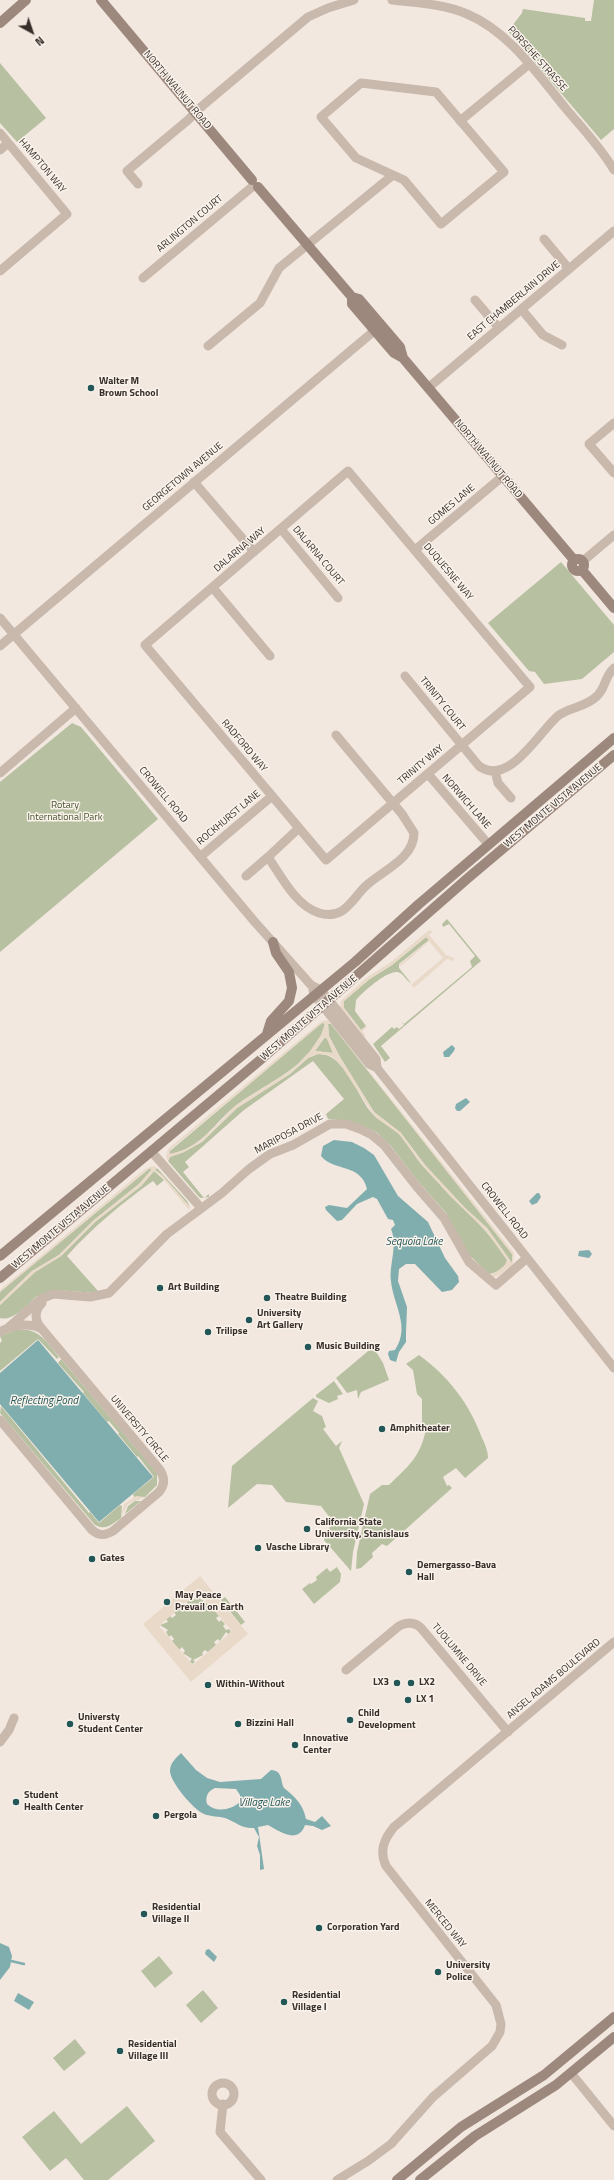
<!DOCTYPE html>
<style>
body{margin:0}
#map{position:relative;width:614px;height:2180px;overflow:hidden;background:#f2e8e0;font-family:"Titillium Web",sans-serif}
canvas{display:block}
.north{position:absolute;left:12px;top:12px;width:40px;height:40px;-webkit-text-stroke:3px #f9f3ec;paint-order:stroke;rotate:140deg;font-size:11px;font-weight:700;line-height:16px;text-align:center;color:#382e2a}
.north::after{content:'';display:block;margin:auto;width:14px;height:18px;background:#382e2a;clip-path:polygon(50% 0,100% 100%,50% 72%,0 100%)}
</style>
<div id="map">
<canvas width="614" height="2180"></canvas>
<div class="north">N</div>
</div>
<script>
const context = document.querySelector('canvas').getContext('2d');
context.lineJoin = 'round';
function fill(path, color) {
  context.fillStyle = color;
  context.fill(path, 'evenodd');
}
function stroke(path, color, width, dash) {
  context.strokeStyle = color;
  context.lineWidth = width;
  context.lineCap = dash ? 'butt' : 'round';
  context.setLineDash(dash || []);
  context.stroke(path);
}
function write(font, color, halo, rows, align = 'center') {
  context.font = font + ' "Titillium Web",sans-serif';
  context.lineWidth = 3;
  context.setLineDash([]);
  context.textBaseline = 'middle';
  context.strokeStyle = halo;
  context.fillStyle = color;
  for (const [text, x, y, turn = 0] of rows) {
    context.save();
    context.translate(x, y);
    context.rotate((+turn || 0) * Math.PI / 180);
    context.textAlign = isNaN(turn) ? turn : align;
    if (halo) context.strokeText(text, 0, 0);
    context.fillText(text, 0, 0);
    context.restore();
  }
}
const green = new Path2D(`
 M594,0H614V129L601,140L508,31L522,13L523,9L585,18V21H591Z
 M0,63L46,118L17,142L0,123Z
 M561,562L614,625V652L582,679L544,684L535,672L529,671L488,623Z
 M72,723L81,727L158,819L0,952V782Z
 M447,919L481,961L381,1046L390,1058L385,1062L373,1044L392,1027L394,1029L397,1027L399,1029L404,1025L401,1021L404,1024L472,967L470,961L475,956L449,924L443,927L442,924Z
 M426,937L429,940L399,964V968L411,983C406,981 404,973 397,972C386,971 363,992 356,1000L355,1011L366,1026L361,1030L344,1008V1001L368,980L392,965Z
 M322,1023H325C318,1063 266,1083 238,1104C214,1122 203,1148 170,1154V1151Z
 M328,1024H331L512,1254V1263L487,1228L464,1207L425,1165L401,1133L374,1112L340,1057L329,1036Z
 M325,1037L327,1038L333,1053L315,1051Z
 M318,1054C343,1052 357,1094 370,1111C378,1121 390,1125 399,1134C408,1143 414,1156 422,1165C450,1197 485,1224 507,1260C506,1268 496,1273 489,1274L467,1253L446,1213L417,1180L390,1145L376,1132L362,1126L348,1121L328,1119L326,1114L344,1099L313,1061L244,1110L185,1162L189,1167L183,1172L204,1198L209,1194V1197L200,1198L168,1161L170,1157L184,1152L202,1142L237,1108L290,1074L308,1058Z
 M150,1168L152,1170L139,1184L94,1220L59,1255L32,1271L0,1302V1292Z
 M157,1168L187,1201L190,1207L162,1175L155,1170Z
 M154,1171L164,1180L157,1186L153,1181C122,1203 93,1227 67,1256L98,1291L97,1293L56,1290L39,1298L37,1296C28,1304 13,1322 0,1318V1305L35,1272L61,1256L95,1222L141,1186Z
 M16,1330C38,1327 46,1341 59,1357L57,1359L38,1339L0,1371V1343L2,1341L0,1336Z
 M373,1347L383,1363L389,1380L361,1392L358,1399L357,1390L347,1393L336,1378Z
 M419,1355C448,1376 470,1404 482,1438C485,1444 488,1451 488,1458L465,1478L456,1468L443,1477L447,1486L449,1485L452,1488L387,1546L382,1544L372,1553L373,1557L361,1568L356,1569L357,1552L370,1494L382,1485H389C409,1465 420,1458 426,1429L422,1423V1399L417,1394L413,1370L406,1364Z
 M61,1359L157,1473V1485L145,1497H134L133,1494L154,1477L138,1456L137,1457L118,1434L119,1433L109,1421L107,1422L83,1393L84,1392L58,1363Z
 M334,1381L343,1394L337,1396L338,1399L329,1403L316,1397V1395Z
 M313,1398L318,1401L313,1411L322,1416L326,1427L323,1429L336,1446L342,1441L339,1448L364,1504L353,1552L351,1571L324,1540L325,1532L334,1523L321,1506L286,1502L272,1485L257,1484L228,1508L232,1466Z
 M1,1406L89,1513L90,1512L99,1523L120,1505L122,1506L121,1518C112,1524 106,1531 95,1525L0,1413Z
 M135,1501H141L125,1514L128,1506Z
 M337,1567L341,1574L340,1582L314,1604L302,1589L310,1583L311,1584L317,1580L316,1577L327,1568L330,1572Z
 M199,1593L201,1596L199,1598L208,1604L206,1606L209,1610L212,1607L219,1616L216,1618L219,1622L221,1620L225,1624L223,1626L226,1630L229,1629L231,1632L228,1634L226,1632L220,1641L218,1639L214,1642L216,1645L208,1652L205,1650L202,1653L203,1655L193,1660L195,1662L192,1664L190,1661L192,1659L183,1653L185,1651L182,1647L179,1650L172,1641L174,1639L171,1635L169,1637L166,1632L168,1630L160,1625L168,1622L166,1619L170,1616L172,1618L176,1615L174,1612L182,1605L185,1607L188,1604L187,1602L191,1599L193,1601Z
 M225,1597L245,1622L241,1625L221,1600Z
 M159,1956L173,1973L155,1988L141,1971Z
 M203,1990L218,2008L201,2023L186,2005Z
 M75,2039L86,2053L64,2071L53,2058Z
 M127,2106L155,2141L108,2180H84L66,2158L50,2171L22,2137L54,2111L81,2144Z`);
const plaza = new Path2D(`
 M429,930L433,932L429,935L446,955L454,958V961L447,959L414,988L410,983L412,984L443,958L429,941L412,957L400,966L399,965L429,940L426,937L392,965L370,979L344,1001V1008L361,1030L366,1026L367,1027L362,1031L366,1036H363L340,1008L341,1001L366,978L391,962Z
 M328,1020L514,1253L513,1264L498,1276L493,1277L489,1274L495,1273L505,1265L507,1260L486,1231L450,1196L422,1165L399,1134L375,1117L342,1067L333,1057L327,1055L318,1054L308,1058L290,1074L237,1108L202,1142L184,1152L170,1157L168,1161L166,1156L168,1149L322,1021ZM322,1023L325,1024L321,1035L310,1051L293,1069L236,1105L210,1132L198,1142L184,1150L170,1154V1150ZM328,1024H331L512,1254V1263L487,1228L464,1207L422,1162L401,1133L374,1112L340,1057L329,1036ZM324,1037L327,1039L333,1053L315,1051Z
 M153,1166L157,1168L155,1170L162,1175L190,1207L189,1210L160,1175L154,1171L141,1186L95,1222L61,1256L35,1272L0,1305V1302L32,1271L59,1255L94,1220L139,1184L151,1170L150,1168L0,1292V1290L145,1169Z
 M136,1496L145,1497L128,1504L121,1518L124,1504Z
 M200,1576L248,1634L191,1682L143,1624ZM198,1592L232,1631L193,1665L159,1626Z`);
const water = new Path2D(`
 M452,1045L455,1048L454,1051L449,1057H444L443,1052Z
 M466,1098L470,1102L460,1111H457L455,1108L456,1104Z
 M334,1140L352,1142L364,1148L374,1155L398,1196L428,1222L445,1258L458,1276L459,1282L452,1290L442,1292L415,1264H406L399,1269L398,1281L407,1307L406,1333V1342L399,1352L396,1362L390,1360L388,1354L389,1351L395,1350C411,1326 393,1305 391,1281C389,1264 398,1246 391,1229L395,1225L393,1220L388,1219L377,1199L373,1197L357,1204L342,1220L337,1221L326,1210L325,1207L329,1205L347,1208L367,1189C361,1163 334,1172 321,1156L323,1146Z
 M537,1193H539L541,1197L537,1203L532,1205L529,1201Z
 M589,1250L592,1254L589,1258L578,1256L579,1251Z
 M38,1340L153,1477L99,1522L0,1404V1373Z
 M181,1753L196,1770L207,1778L220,1782L261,1779L271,1770C283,1771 280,1780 284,1788C295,1797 303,1804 306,1819L315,1822L322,1816L331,1826L322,1830L313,1826L305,1825C298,1845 279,1831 268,1825L258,1827L264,1869L260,1870V1855L257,1846L259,1837L254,1828C242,1829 236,1822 225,1818C219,1816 211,1817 204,1814C194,1810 170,1782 170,1771C170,1763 176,1758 181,1753ZM215,1788L236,1789L240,1795V1802C231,1810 216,1813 207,1804C205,1796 208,1791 215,1788Z
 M0,1943L9,1947L12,1956L10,1967L0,1980Z
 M209,1949L217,1957L214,1962L205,1954L206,1950Z
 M18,1993L34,2002L29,2010L14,2001Z`);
const stream = new Path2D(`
 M11,1961L24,1964`);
const street = new Path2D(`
 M392,0C417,3 444,4 467,14C510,32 538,75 567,110C583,129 601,148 614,170
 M361,83L436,92L504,172L441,224L404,180L356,158L321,117Z
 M460,121L528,65
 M0,133L67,214L0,271
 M0,150L8,143
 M138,184L127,171L188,120L201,107L308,17L328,8L354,0
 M544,239L569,269
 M143,278L252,187
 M475,300L499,328
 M522,310L543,335L562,345
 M208,346L260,303L279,268L393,175
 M428,388L614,231
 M614,423L589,444L614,473
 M348,471L530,687L326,860L145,645Z
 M194,482L254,552
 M281,529L338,598
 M415,550L503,476
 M583,561L614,535
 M213,588L270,656
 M0,618L254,921L311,985L321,990L376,1059L377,1068
 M0,646L380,326
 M405,676L479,766C509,788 540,730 559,715C571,707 586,707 597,696C606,688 604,677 614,668
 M495,771L498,783L511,798
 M0,773L76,708
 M428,774L488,844
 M299,828L268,857C281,876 296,906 319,913C346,921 353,896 368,884C384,870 414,858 414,833L402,814L336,735
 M200,857L272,796
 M246,876L268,857
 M313,990L314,995L369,1064L377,1068L614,1368
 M151,1151L201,1208
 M9,1327L41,1299L53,1294L90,1297L109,1293L167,1234L222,1193L249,1169L270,1154L293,1145L330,1124H346L360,1129L372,1135L384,1145L417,1187L444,1218L469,1262L496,1285L527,1258
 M42,1329C34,1320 34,1311 42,1303
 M0,1332C12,1325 29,1322 42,1329L160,1470C165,1478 165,1485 159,1492L113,1531C105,1536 99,1536 92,1530L0,1420
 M346,1670L399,1626C407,1622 415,1622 421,1628L508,1732
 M0,1742L9,1730L14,1718
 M571,2073L614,2126
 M212 2094a11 11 0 1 1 22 0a11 11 0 1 1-22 0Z
 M223,2104L220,2132L261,2180
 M337,2180L368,2161L391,2144L433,2097L492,2046L500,2032L501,2024L496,2005L386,1866C379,1851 384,1839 394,1827L614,1642`);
const secondary = new Path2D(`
 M101,0L252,180
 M0,23L26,0
 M258,187L352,297L359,299L400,347L403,358L574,560
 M352,297V304L394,353L403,358
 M572 565a6 6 0 1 1 12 0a6 6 0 1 1-12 0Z
 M582,570L614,608
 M267,1034L271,1021L289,1001L292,988L289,972L276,953L273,942
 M0,1256L355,962L419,904L614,738
 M0,1278L259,1061L468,878L614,755
 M397,2180L461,2127L544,2075L614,2017
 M420,2180L475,2136L556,2085L614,2037`);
const markers = [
 [91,388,4,"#225657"],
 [160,1288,4,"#225657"],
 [267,1298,4,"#225657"],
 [249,1320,4,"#225657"],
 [208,1332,4,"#225657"],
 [308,1347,4,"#225657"],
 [382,1429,4,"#225657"],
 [307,1529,4,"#225657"],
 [258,1548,4,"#225657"],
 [92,1559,4,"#225657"],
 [409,1572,4,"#225657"],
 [167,1602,4,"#225657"],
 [397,1683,4,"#225657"],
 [411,1683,4,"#225657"],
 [208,1685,4,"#225657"],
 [408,1700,4,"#225657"],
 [350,1720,4,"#225657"],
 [70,1724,4,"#225657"],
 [238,1724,4,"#225657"],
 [295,1745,4,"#225657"],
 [16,1802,4,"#225657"],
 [156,1816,4,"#225657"],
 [144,1914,4,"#225657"],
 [319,1928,4,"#225657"],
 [438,1972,4,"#225657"],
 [284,2002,4,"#225657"],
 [120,2051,4,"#225657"]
];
const streetNames = [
 ["PORSCHE STRASSE",537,59,48],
 ["NORTH WALNUT ROAD",177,90,50],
 ["HAMPTON WAY",42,166,50],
 ["ARLINGTON COURT",190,224,-40],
 ["EAST CHAMBERLAIN DRIVE",514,301,-40],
 ["NORTH WALNUT ROAD",488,459,50],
 ["GEORGETOWN AVENUE",183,477,-40],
 ["GOMES LANE",452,505,-40],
 ["DALARNA WAY",240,550,-40],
 ["DALARNA COURT",318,556,50],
 ["DUQUESNE WAY",448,572,50],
 ["TRINITY COURT",442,704,51],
 ["RADFORD WAY",244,746,50],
 ["TRINITY WAY",421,765,-40],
 ["CROWELL ROAD",163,795,50],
 ["NORWICH LANE",466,802,49],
 ["WEST MONTE VISTA AVENUE",553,806,-40],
 ["ROCKHURST LANE",229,818,-40],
 ["WEST MONTE VISTA AVENUE",309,1018,-41],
 ["MARIPOSA DRIVE",289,1134,-28],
 ["CROWELL ROAD",504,1211,52],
 ["WEST MONTE VISTA AVENUE",61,1227,-40],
 ["UNIVERSITY CIRCLE",139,1429,50],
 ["TUOLUMNE DRIVE",459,1655,50],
 ["ANSEL ADAMS BOULEVARD",554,1679,-40],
 ["MERCED WAY",445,1924,51]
];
const poiNames = [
 ["Walter M",99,382],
 ["Brown School",99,394],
 ["Art Building",168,1288],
 ["Theatre Building",275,1298],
 ["University",257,1314],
 ["Art Gallery",257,1326],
 ["Trilipse",216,1332],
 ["Music Building",316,1347],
 ["Amphitheater",390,1429],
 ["California State",315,1523],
 ["University, Stanislaus",315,1535],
 ["Vasche Library",266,1548],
 ["Gates",100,1559],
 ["Demergasso-Bava",417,1566],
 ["Hall",417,1578],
 ["May Peace",175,1596],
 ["Prevail on Earth",175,1608],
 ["LX3",389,1683,"right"],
 ["LX2",419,1683],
 ["Within-Without",216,1685],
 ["LX 1",416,1700],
 ["Child",358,1714],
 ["Development",358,1726],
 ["Universty",78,1718],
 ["Student Center",78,1730],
 ["Bizzini Hall",246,1724],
 ["Innovative",303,1739],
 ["Center",303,1751],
 ["Student",24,1796],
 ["Health Center",24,1808],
 ["Pergola",164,1816],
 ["Residential",152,1908],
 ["Village II",152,1920],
 ["Corporation Yard",327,1928],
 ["University",446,1966],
 ["Police",446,1978],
 ["Residential",292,1996],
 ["Village I",292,2008],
 ["Residential",128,2045],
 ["Village III",128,2057]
];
const parkNames = [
 ["Rotary",65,806],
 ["International Park",65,818]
];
const waterNames = [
 ["Sequoia Lake",414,1242],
 ["Reflecting Pond",44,1401],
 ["Village Lake",264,1803]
];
fill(green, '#b7c0a0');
fill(plaza, '#e9d9c8');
fill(water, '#80adad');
stroke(stream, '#80adad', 2.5);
stroke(street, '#c9b8ac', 9);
stroke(secondary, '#9d887d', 10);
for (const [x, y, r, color] of markers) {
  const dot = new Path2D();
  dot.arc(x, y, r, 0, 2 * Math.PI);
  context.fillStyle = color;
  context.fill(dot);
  stroke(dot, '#f9f3ec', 1.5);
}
write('10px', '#382e2a', '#f9f3ec', streetNames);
write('bold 10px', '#382e2a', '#f9f3ec', poiNames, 'left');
write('10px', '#49552f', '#f9f3ec', parkNames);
write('italic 11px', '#225657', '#f9f3ec', waterNames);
</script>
